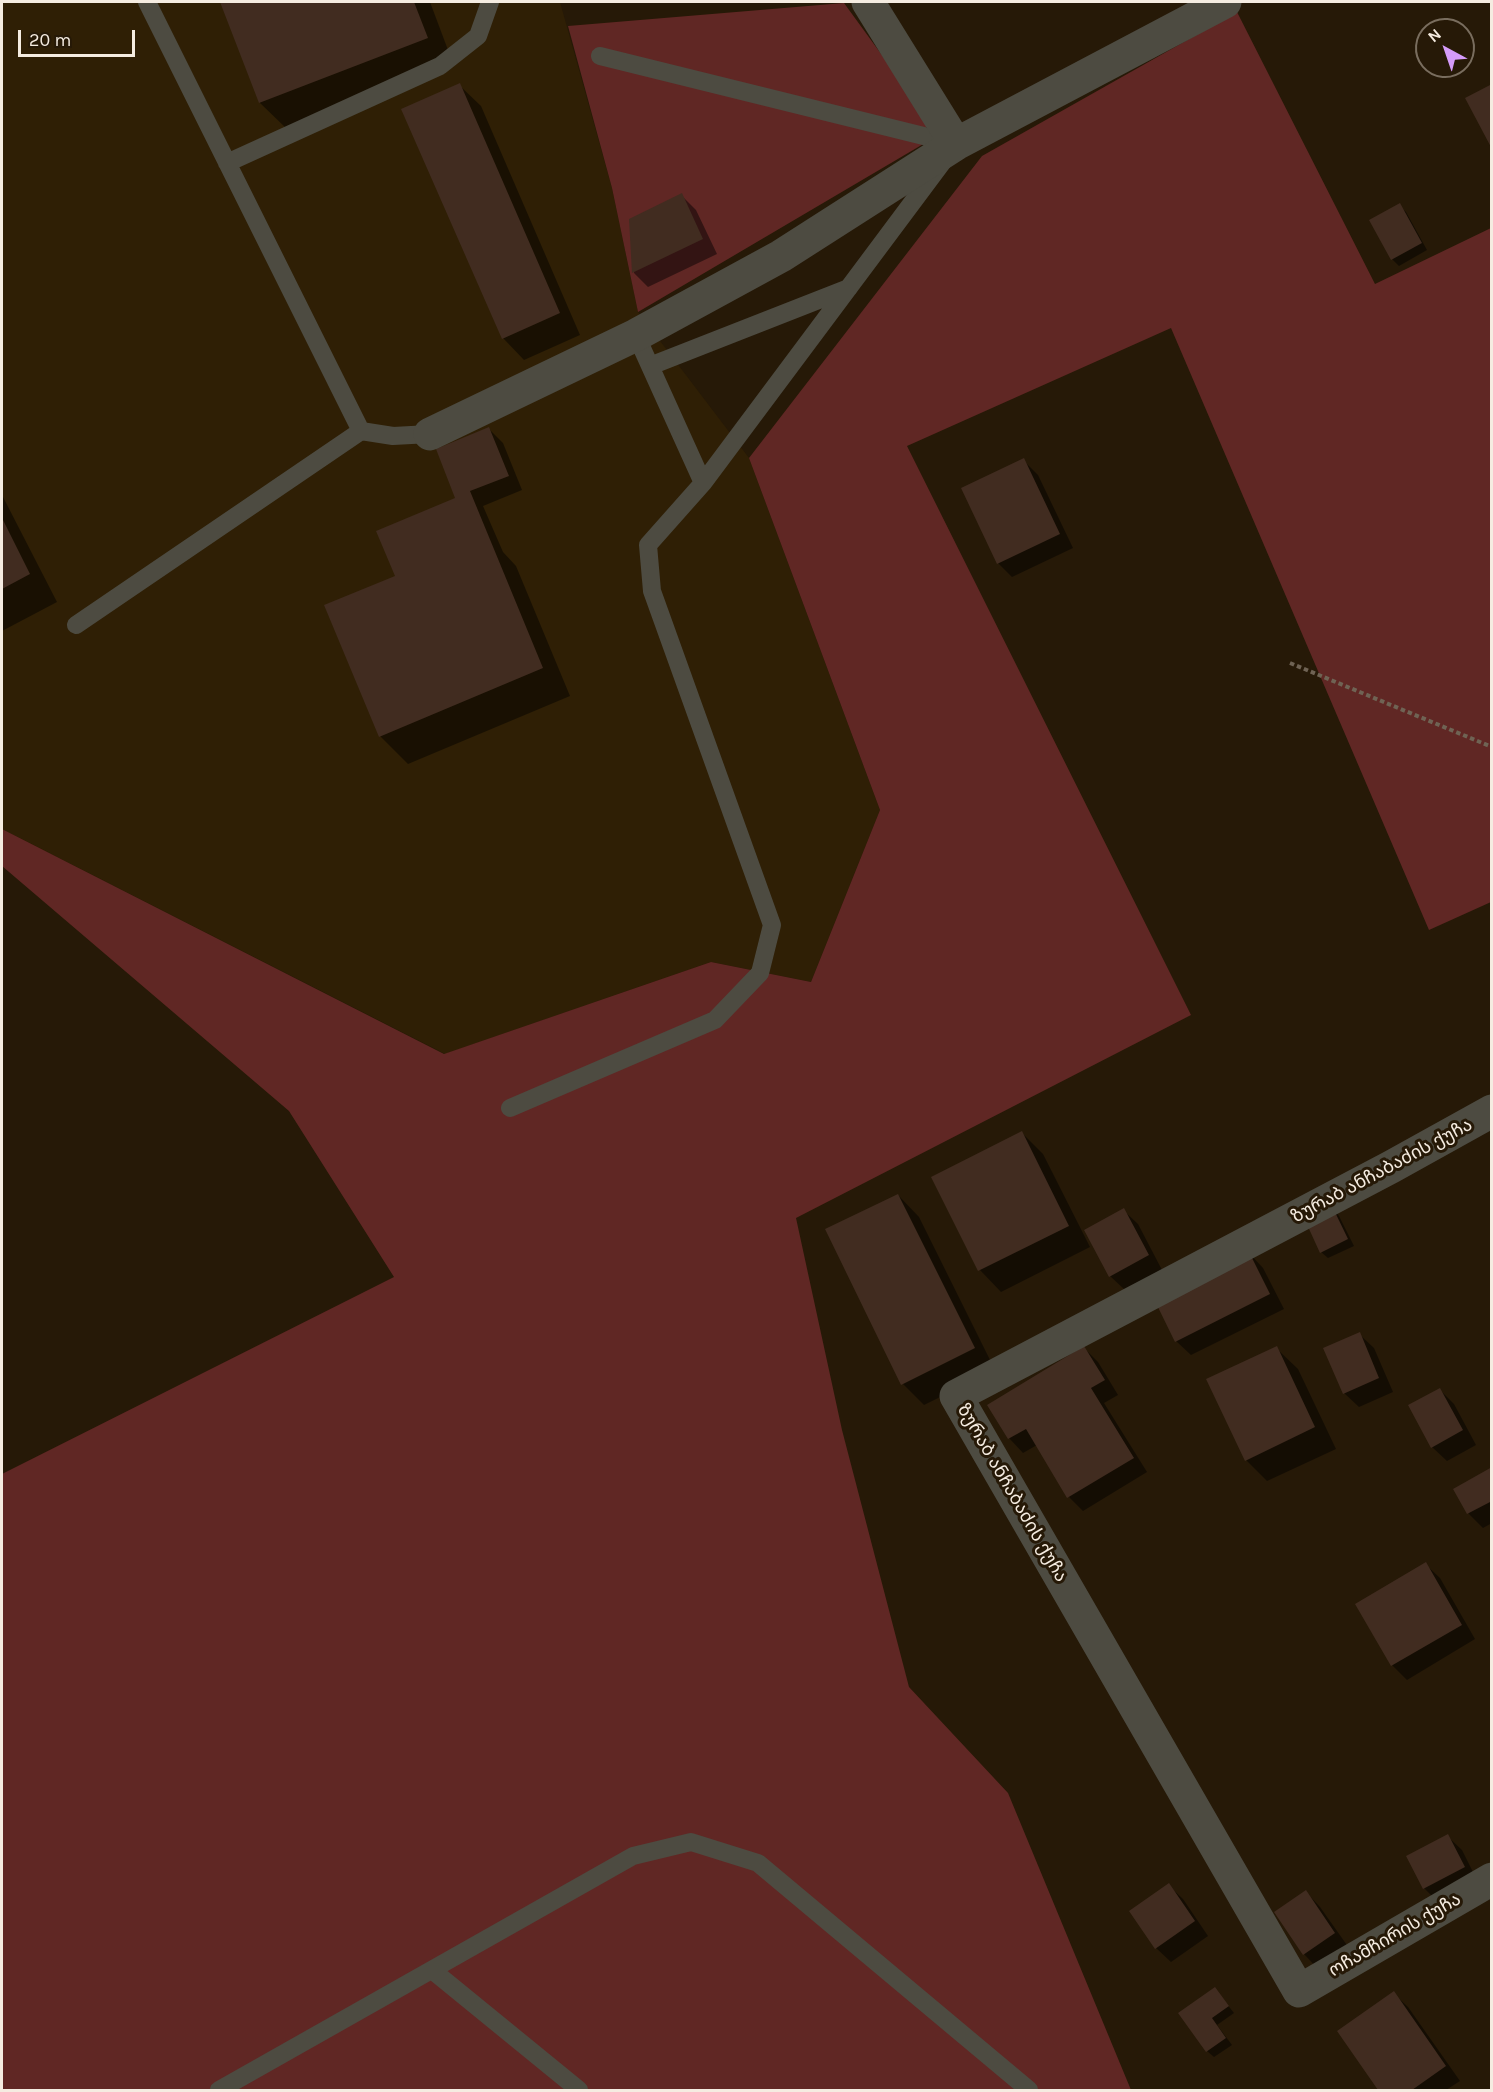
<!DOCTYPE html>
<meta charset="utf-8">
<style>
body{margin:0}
#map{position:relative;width:1493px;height:2092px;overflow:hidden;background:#261907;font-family:Karla,sans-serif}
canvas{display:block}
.frame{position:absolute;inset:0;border:3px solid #f5ece1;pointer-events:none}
.north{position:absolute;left:1415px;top:18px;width:60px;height:60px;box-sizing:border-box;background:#261907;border:2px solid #796d5e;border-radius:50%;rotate:320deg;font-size:16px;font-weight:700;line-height:24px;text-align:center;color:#f5ece1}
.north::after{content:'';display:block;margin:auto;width:21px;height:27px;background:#d59bfa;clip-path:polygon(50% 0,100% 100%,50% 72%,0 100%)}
.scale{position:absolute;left:18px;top:30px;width:117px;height:27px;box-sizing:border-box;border:3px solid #f5ece1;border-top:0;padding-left:8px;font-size:18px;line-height:21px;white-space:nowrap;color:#f5ece1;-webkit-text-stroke:4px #261907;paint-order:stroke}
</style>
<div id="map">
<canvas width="1493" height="2092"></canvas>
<div class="frame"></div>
<div class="north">N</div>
<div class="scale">20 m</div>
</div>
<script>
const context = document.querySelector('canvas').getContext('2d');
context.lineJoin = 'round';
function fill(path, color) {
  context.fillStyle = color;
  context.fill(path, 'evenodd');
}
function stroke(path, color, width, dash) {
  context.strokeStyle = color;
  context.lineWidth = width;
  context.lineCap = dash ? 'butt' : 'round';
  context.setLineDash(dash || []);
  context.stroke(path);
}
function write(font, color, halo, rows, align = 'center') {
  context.font = font + ' Karla,"Noto Sans Georgian",sans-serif';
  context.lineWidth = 6;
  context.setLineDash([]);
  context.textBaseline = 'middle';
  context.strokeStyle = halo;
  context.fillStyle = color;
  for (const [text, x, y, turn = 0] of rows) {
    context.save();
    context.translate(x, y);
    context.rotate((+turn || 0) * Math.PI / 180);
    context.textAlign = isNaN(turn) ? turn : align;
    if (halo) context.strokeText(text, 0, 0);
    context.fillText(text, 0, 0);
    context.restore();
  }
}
const built = new Path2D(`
 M2,2H560L612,188L638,312L749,458L880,810L811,982L711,962L445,1054L2,829Z`);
const green = new Path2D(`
 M844,3L927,117L925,143L638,312L612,188L568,26Z
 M1237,12L1375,284L1491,228V902L1429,930L1171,328L907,446L1191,1015L796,1218L842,1430L909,1687L1008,1793L1131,2090H2V1474L394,1277L289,1111L2,866V829L444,1054L711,962L811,982L880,810L749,458L982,156Z`);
const shadow = new Path2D(`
 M222,2H430L454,66L288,130L260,103Z
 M459,85L481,106L580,335L524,360L503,338Z
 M681,195L696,210L717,254L648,287L634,273L630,220Z
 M1399,205L1406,212L1427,250L1399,266L1392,259L1371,221Z
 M489,429L503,443L522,490L483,506L503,552L516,566L570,696L408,764L380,736L397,576L457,498Z
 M1023,460L1038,475L1073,548L1012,577L998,563Z
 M2,495L57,602L2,631Z
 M1022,1133L1043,1154L1090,1247L1001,1292L980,1270L933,1178Z
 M898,1195L919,1217L995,1370L924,1405L903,1384Z
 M1333,1209L1339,1216L1354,1246L1328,1258L1321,1252Z
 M1123,1210L1138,1224L1162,1270L1125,1290L1110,1276Z
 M1249,1253L1263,1268L1284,1309L1191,1355L1176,1341Z
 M1359,1334L1374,1348L1393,1392L1359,1407L1344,1393Z
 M1084,1348L1098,1362L1118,1395L1104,1403L1147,1472L1083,1511L1069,1497L1037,1445L1023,1453L1009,1438Z
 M1276,1348L1298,1369L1336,1449L1267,1481L1246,1460Z
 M1439,1389L1454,1404L1476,1445L1447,1461L1432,1447Z
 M1492,1469V1523L1483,1528L1469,1514L1455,1490Z
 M1425,1564L1440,1578L1475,1639L1407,1680L1392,1665L1357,1604Z
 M1447,1836L1462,1850L1478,1882L1438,1902L1424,1888Z
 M1168,1885L1183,1899L1208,1936L1171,1962L1156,1948Z
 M1306,1892L1320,1907L1349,1948L1318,1969L1304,1954L1276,1913Z
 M1215,1989L1234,2013L1217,2025L1232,2045L1214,2057L1207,2051Z
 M1393,1993L1408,2007L1460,2081L1446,2090H1379L1339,2032Z`);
const building = new Path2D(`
 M220,2H414L428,38L259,103Z
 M460,83L560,313L502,339L401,109Z
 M1492,84V149L1465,98Z
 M682,193L703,239L632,273L629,219Z
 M1400,203L1422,243L1391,260L1369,220Z
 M489,427L509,476L470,491L543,668L379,737L324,605L395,576L376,531L455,498L436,449Z
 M1024,458L1060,534L997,564L961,488Z
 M2,518L30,574L2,589Z
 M1022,1131L1069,1226L978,1271L931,1177Z
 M898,1194L975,1348L901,1385L825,1229Z
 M1124,1208L1149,1255L1109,1277L1084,1230Z
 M1333,1208L1348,1239L1320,1253L1305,1220Z
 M1249,1252L1270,1294L1175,1342L1154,1299Z
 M1360,1332L1379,1378L1343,1394L1323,1348Z
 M1084,1346L1105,1380L1091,1388L1134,1458L1067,1498L1026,1429L1008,1439L987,1405Z
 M1277,1346L1315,1427L1245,1461L1206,1379Z
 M1440,1388L1463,1430L1431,1448L1408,1405Z
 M1492,1467V1501L1467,1514L1453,1489Z
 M1426,1562L1462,1625L1391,1666L1355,1604Z
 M1448,1834L1465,1867L1423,1889L1406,1856Z
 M1169,1883L1195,1921L1155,1949L1129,1911Z
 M1306,1890L1335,1933L1303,1955L1274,1912Z
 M1215,1987L1229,2006L1212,2018L1226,2038L1206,2052L1178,2013Z
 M1394,1991L1446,2066L1412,2090H1378L1337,2031Z`);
const path = new Path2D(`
 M1290,663L1492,747`);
const service = new Path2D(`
 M147,2L361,431L393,436L430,434
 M227,163L440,66L478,36L490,2
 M636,335L703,483
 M650,366L849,288
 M76,625L361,431
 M510,1108L715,1020L760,973L772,925L652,591L648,545L703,483L956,144L600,56
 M432,1970L579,2090
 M219,2090L633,1856L691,1842L758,1863L1029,2090`);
const minor = new Path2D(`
 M868,2L956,144
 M430,434L636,335L781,256L956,144L1225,2
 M1492,1111L1391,1167L956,1396L1299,1991L1492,1879`);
const streetNames = [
 ["ზურაბ ანჩაბაძის ქუჩა",1382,1171,-28],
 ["ზურაბ ანჩაბაძის ქუჩა",1012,1493,60],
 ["ოჩამჩირის ქუჩა",1395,1935,-30]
];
fill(built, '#2f1f05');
fill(green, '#602724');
fill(shadow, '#0007');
fill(building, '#412c20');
stroke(path, '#6f6354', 4, [4.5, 3]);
stroke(service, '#4d4b41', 18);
stroke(minor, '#4d4b41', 33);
write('18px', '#f5ece1', '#261907', streetNames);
</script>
